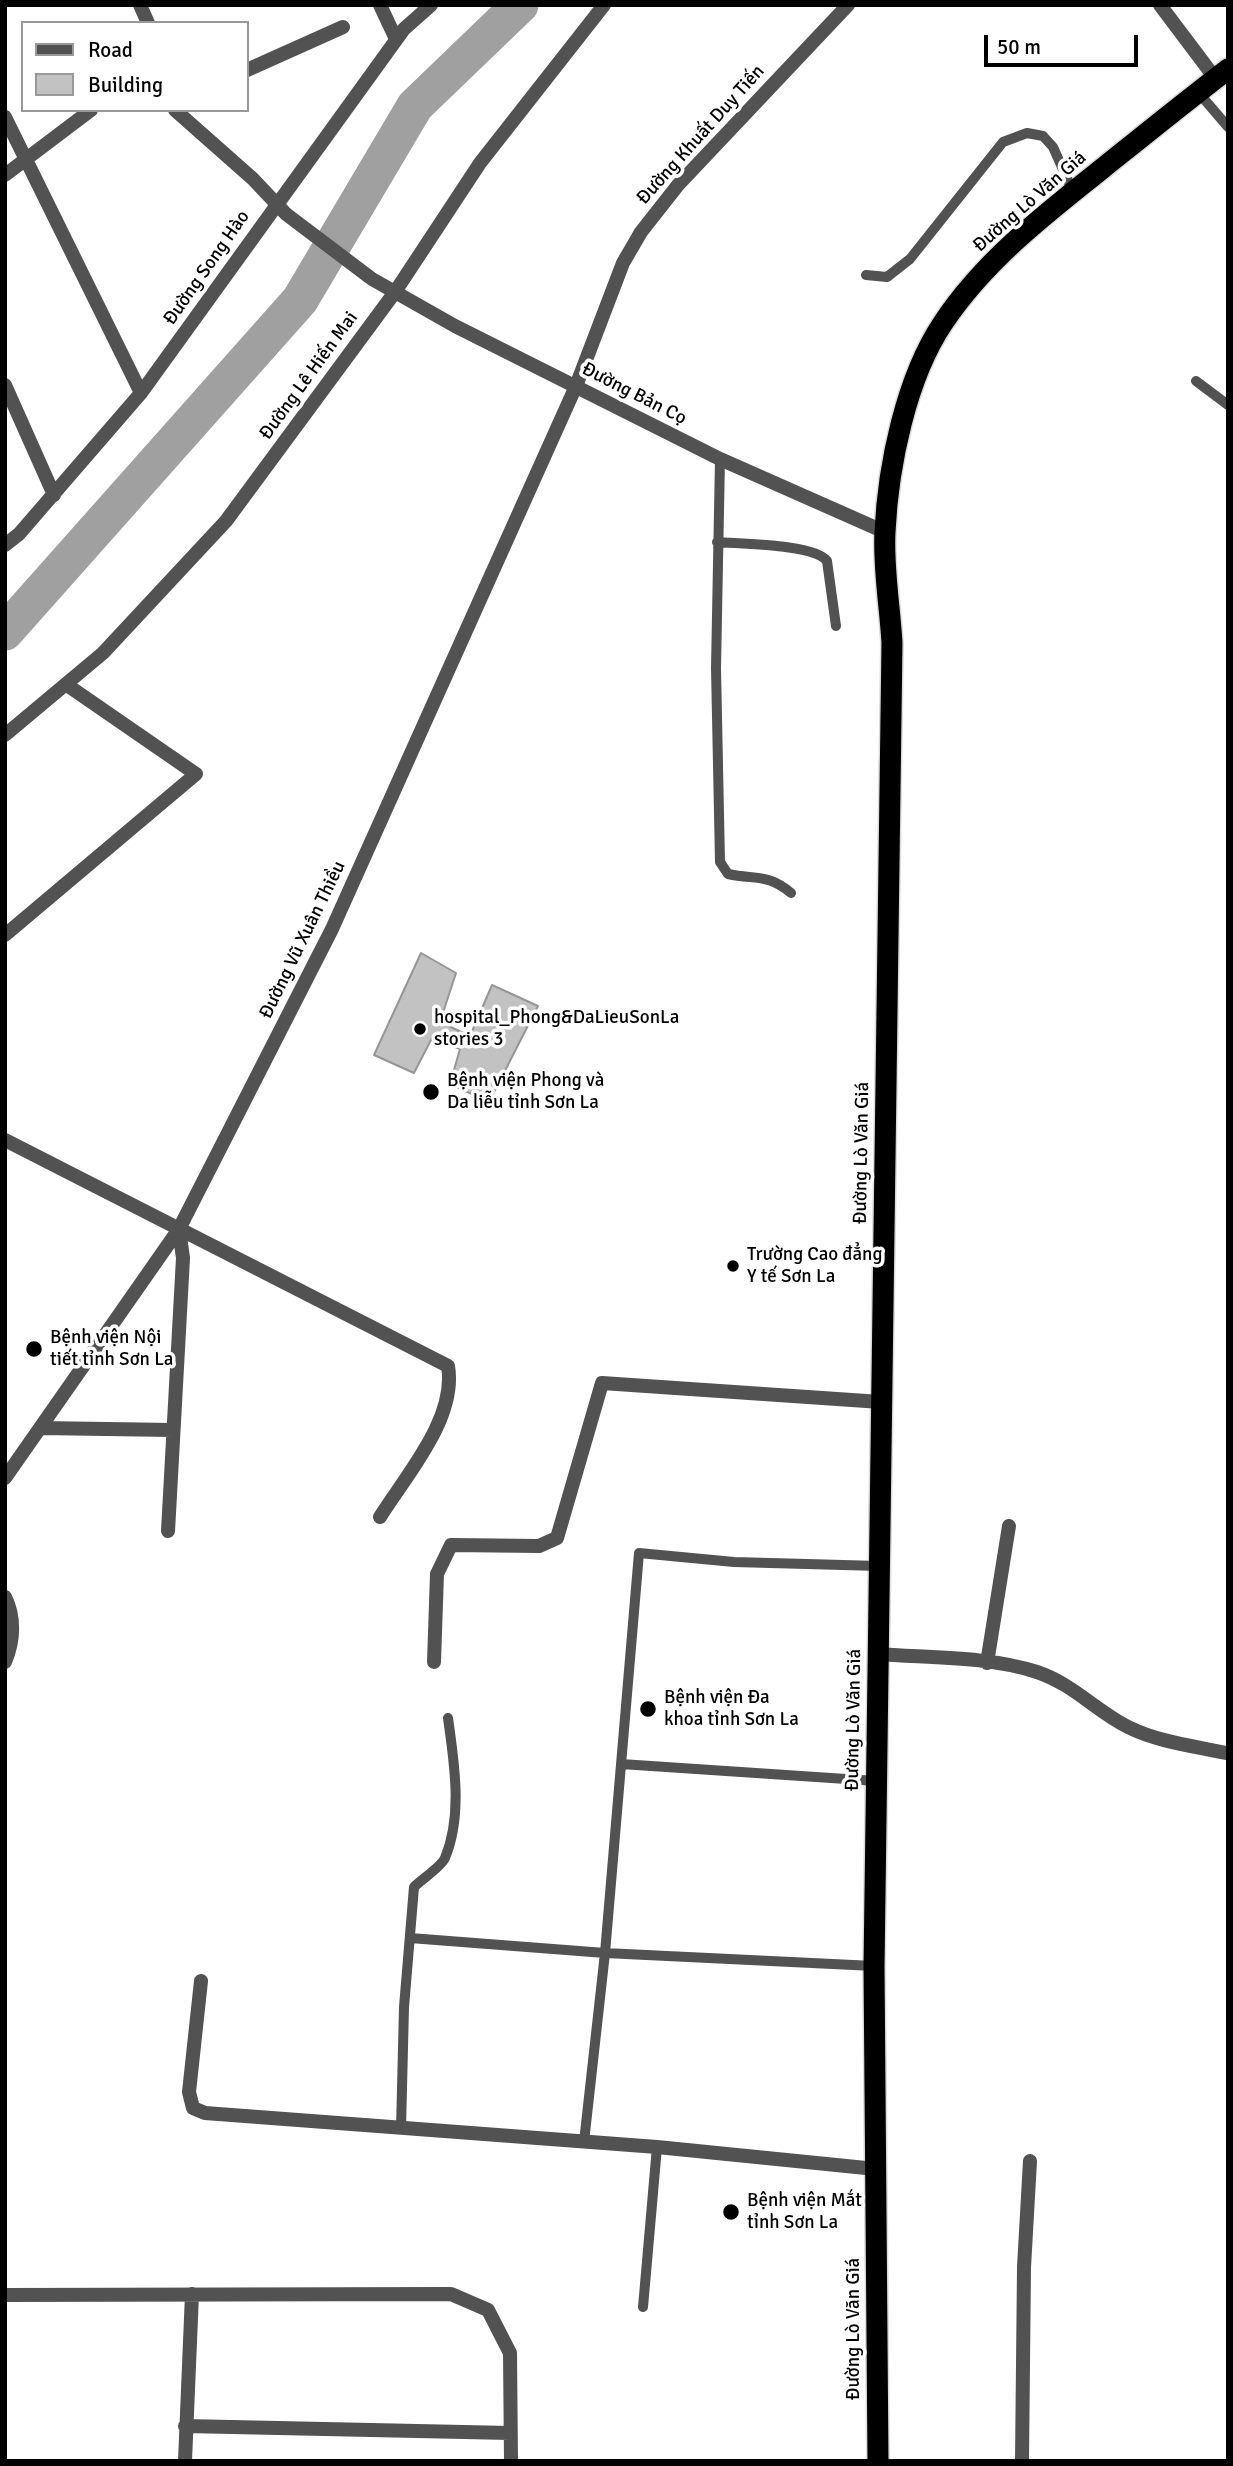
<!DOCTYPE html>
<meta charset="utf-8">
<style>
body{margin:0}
#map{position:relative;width:1233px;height:2466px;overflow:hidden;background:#fff;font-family:Signika,sans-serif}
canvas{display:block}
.frame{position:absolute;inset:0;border:7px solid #000;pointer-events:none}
.legend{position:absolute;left:21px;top:21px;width:228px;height:91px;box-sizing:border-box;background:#fff;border:2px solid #999;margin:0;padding:9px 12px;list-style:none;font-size:21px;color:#000}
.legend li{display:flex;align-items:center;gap:14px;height:35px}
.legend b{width:35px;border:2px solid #999}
.scale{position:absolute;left:984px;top:35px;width:154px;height:32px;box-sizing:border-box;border:4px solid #000;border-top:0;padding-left:9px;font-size:21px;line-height:24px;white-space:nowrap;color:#000;-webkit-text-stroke:5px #fff;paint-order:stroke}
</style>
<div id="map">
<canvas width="1233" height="2466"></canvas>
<div class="frame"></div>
<ul class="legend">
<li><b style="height:9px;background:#525252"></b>Road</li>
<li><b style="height:19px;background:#c2c2c2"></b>Building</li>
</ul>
<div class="scale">50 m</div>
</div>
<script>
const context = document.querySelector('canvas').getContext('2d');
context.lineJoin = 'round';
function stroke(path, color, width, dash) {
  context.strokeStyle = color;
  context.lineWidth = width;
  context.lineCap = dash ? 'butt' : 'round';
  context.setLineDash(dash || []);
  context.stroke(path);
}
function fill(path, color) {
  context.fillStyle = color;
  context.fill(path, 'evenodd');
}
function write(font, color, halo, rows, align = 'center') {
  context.font = font + ' Signika,sans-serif';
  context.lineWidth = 7;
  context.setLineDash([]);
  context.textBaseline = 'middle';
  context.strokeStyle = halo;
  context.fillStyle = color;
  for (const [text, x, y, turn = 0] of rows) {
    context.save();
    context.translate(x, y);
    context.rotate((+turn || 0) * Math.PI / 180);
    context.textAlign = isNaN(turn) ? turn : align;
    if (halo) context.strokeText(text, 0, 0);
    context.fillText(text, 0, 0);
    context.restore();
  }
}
const river = new Path2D(`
 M5,632L300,300L415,106L520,5`);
const building = new Path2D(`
 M421,953L456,973L440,1022L470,1036L492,985L538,1006L489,1102L450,1084L460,1049L432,1038L414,1073L374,1055Z`);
const lane = new Path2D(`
 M1198,92L1228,127
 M866,275L887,277L910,259L1003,142L1027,133L1043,136L1053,147L1073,192
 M1196,381L1228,405
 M720,459L716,668L720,862L728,874C755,880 767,873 791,893
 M717,542C739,544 815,544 827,561L836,626
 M621,1764L876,1781
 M410,1938L605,1953L874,1966
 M401,2129L404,2007L414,1887C422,1879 441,1867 445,1858C463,1815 454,1762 448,1718
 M584,2142L605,1953L639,1553L734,1562L879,1566
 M643,2307L657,2147`);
const street = new Path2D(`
 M140,5L148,23
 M380,5L396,39
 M1160,5L1215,78
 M247,70L343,27
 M175,110L253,179L286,214L372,279L455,326L720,459L885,532
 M5,117L141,393
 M5,175L91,110
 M5,385L54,495
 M5,545L19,534L141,393L404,29L431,5
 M5,735L103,653L226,521L395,292L480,163L604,5
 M5,935L196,774L67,685
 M5,1140L448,1366C457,1418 407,1474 380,1517
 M40,1428L173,1430
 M5,1478L179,1229L332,929L576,386L623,263L641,232L678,185L848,5
 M168,1531L183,1258L179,1229
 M5,1597C15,1617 14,1641 5,1662
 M877,1654C929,1658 988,1656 1037,1672C1073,1684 1096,1711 1128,1727C1158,1742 1194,1746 1226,1753
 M434,1662L437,1574L451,1545L539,1546L557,1538L602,1383L881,1402
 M987,1663L1009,1526
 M201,1981L189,2092L193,2108L205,2113L657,2147L876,2169
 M5,2295L451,2294L488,2310L510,2353L511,2461
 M185,2426L510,2433
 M185,2461L192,2294
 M1022,2461L1024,2267L1030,2161`);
const highway = new Path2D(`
 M878,2461L874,1966L892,643C890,607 883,568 885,532C888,466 906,378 943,323C984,261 1045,214 1103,168C1144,135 1186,101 1228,69`);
const markers = [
 [420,1029,7,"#000"],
 [431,1092,9,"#000"],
 [733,1266,7,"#000"],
 [34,1349,9,"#000"],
 [648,1709,9,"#000"],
 [731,2212,9,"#000"]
];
const streetNames = [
 ["Đường Khuất Duy Tiến",701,135,-48],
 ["Đường Lò Văn Giá",1030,202,-41],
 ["Đường Song Hào",207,268,-55],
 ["Đường Lê Hiến Mai",309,376,-54],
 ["Đường Bản Cọ",634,394,27],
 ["Đường Vũ Xuân Thiều",303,940,-64],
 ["Đường Lò Văn Giá",862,1153,-89],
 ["Đường Lò Văn Giá",854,1720,-89],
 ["Đường Lò Văn Giá",854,2329,-90]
];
const poiNames = [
 ["hospital_Phong&DaLieuSonLa",434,1018],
 ["stories 3",434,1040],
 ["Bệnh viện Phong và",447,1081],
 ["Da liễu tỉnh Sơn La",447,1103],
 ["Trường Cao đẳng",747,1255],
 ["Y tế Sơn La",747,1277],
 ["Bệnh viện Nội",50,1338],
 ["tiết tỉnh Sơn La",50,1360],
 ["Bệnh viện Đa",664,1698],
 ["khoa tỉnh Sơn La",664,1720],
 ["Bệnh viện Mắt",747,2201],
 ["tỉnh Sơn La",747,2223]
];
stroke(river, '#a0a0a0', 37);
fill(building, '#c2c2c2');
stroke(building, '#969696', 2);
stroke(highway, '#dbdbdb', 24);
stroke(lane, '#525252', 10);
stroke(street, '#525252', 14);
stroke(highway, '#000', 21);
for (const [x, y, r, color] of markers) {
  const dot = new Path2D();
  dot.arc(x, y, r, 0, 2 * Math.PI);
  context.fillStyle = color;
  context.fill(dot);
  stroke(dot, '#fff', 2.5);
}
write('19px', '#000', '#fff', streetNames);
write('19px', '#000', '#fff', poiNames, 'left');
</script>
